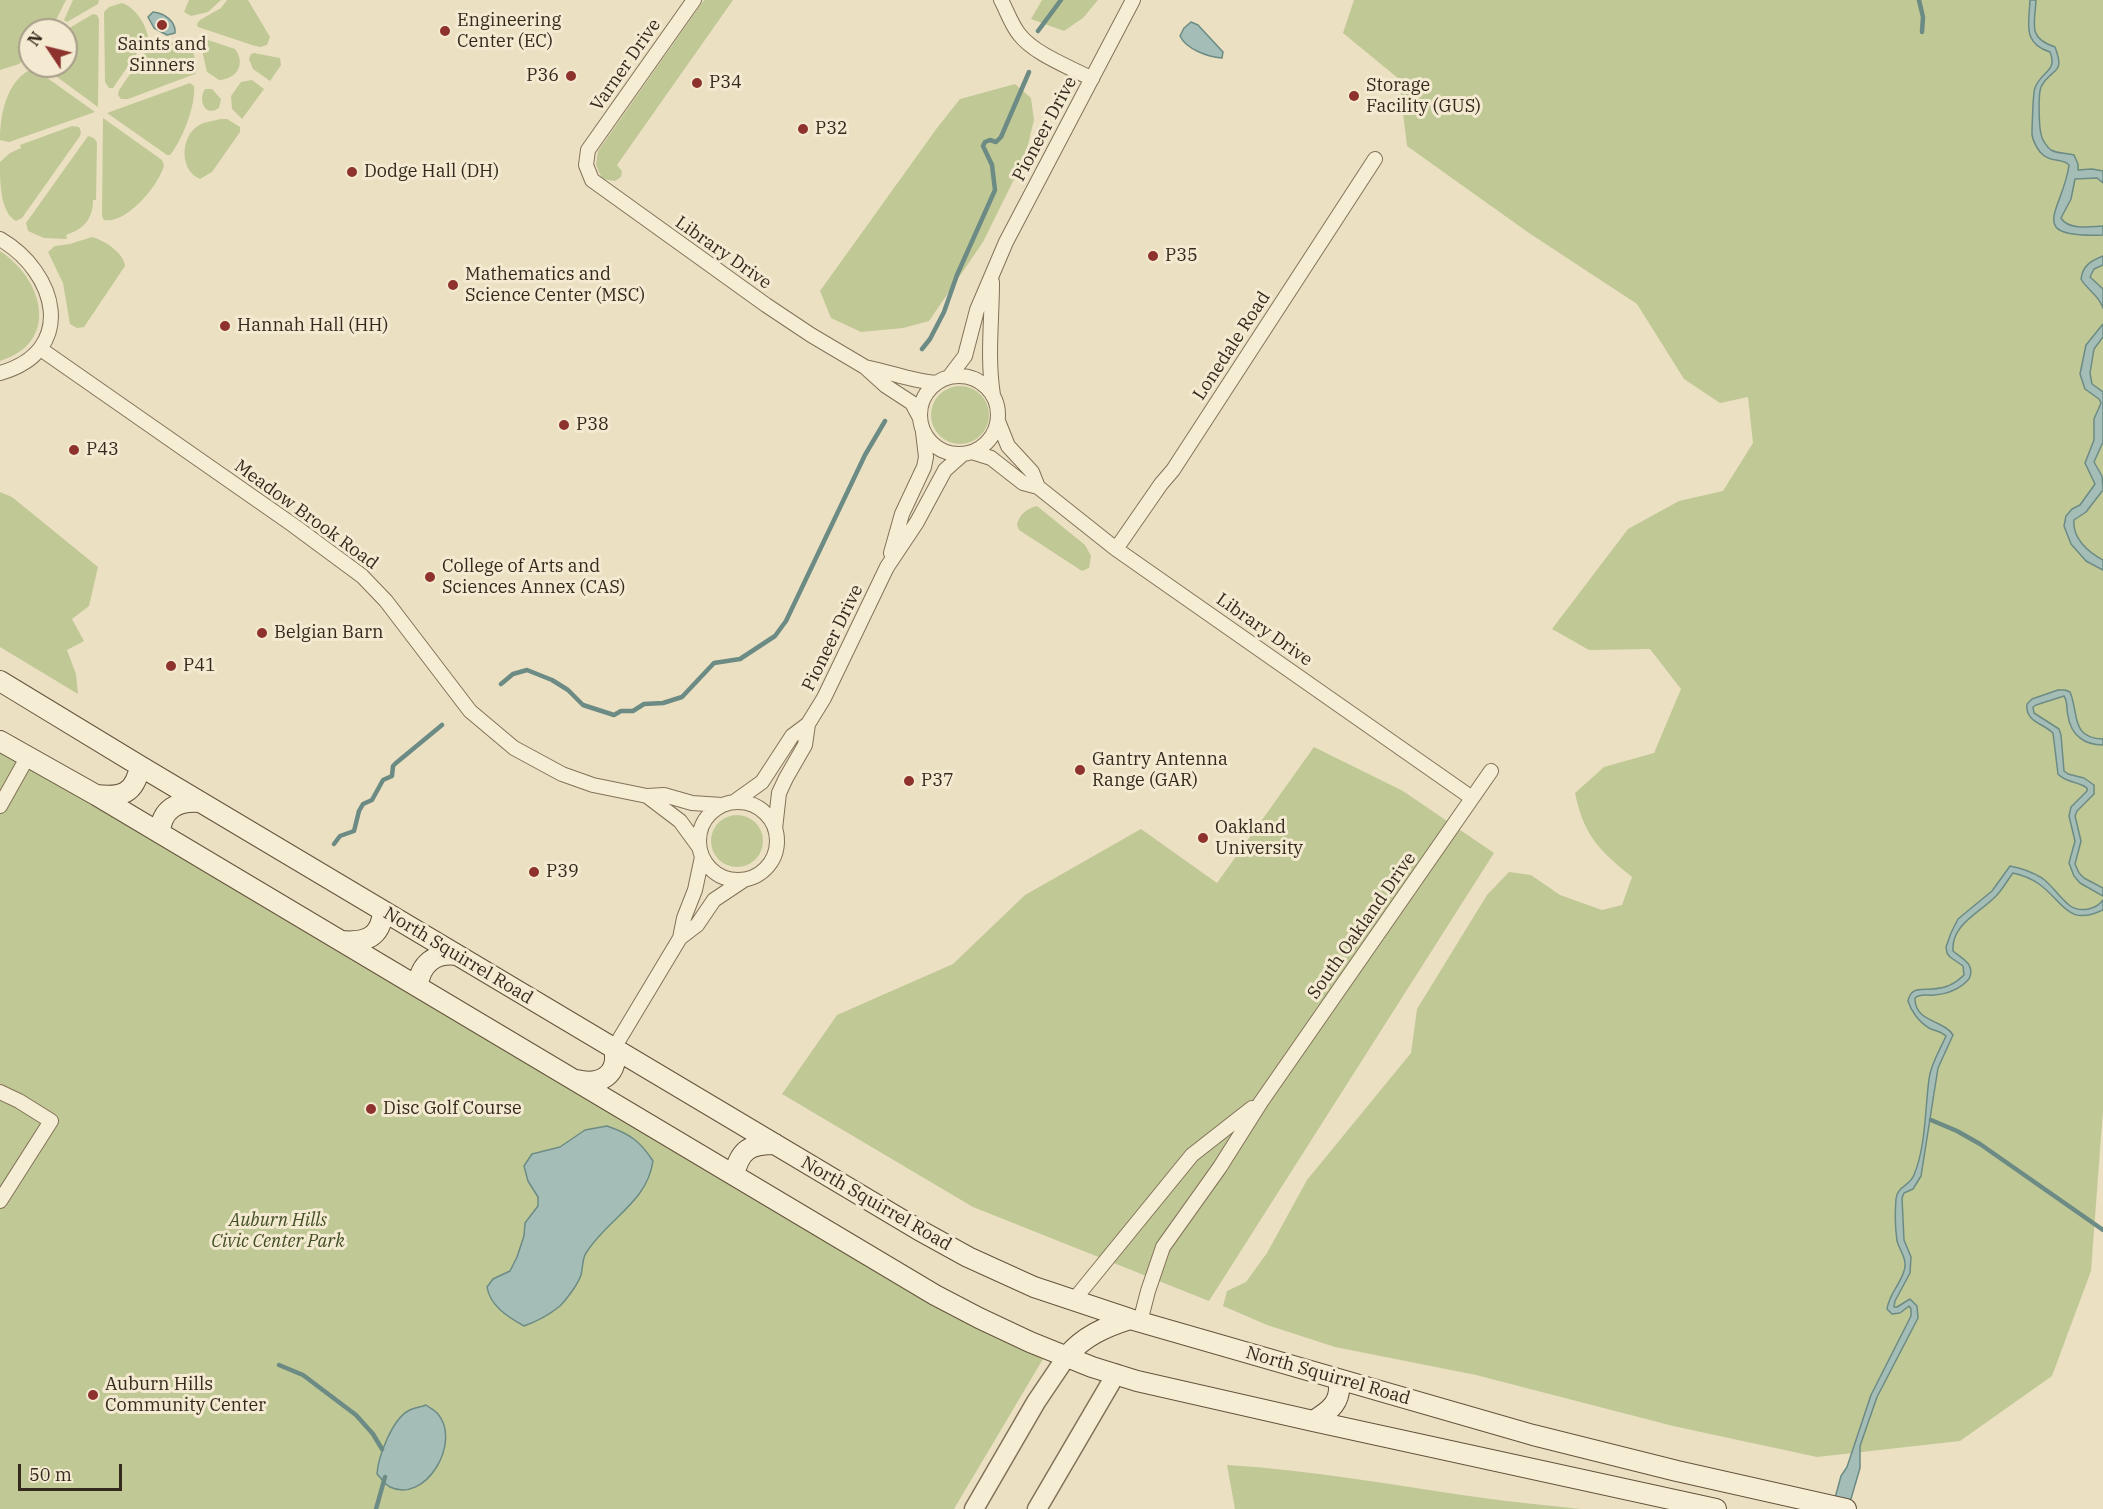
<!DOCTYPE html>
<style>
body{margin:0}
#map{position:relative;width:2103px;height:1509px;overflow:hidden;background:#ebe0c2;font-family:"IBM Plex Serif",serif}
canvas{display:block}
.north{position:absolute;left:18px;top:18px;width:60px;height:60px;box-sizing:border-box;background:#f3ead1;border:2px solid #a79d89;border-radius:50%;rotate:305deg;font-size:16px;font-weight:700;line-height:24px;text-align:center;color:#34291d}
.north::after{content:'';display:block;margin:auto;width:21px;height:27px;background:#8e322e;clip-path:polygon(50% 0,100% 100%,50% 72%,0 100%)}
.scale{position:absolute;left:18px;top:1464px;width:104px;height:27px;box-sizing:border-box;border:3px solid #34291d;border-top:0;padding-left:8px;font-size:18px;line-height:21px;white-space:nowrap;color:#34291d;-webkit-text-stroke:4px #f3ead1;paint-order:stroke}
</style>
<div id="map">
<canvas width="2103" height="1509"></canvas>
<div class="north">N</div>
<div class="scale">50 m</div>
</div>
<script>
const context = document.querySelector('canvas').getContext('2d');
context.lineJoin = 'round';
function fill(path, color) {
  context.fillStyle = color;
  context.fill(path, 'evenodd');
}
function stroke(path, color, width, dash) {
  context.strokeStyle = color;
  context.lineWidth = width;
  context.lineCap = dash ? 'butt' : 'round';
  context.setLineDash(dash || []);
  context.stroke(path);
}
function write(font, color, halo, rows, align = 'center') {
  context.font = font + ' "IBM Plex Serif",serif';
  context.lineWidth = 6;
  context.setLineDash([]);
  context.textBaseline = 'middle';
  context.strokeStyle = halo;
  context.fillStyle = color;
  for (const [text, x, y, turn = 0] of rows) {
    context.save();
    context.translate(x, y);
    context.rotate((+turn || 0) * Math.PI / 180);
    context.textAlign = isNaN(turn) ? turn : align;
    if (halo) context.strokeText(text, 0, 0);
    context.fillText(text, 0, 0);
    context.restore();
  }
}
const green = new Path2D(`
 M0,0H66L51,30H30V55L19,64L0,70Z
 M73,0H99L98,4L67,22L64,20Z
 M189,0H221L208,12L191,16L184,12Z
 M227,0H248L270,37L267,45L260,47L252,45L198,27L197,24L200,20L221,8Z
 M704,0H733L617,165L622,171L621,177L615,181L602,179L596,165L598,151Z
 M1042,0H1098L1083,18L1064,31L1031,19Z
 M1354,0H2103V1110L2091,1271L2052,1376L1960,1441L1817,1457L1673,1426L1476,1375L1335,1347L1267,1325L1223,1306L1227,1291L1246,1282L1267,1253L1307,1180L1411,1053L1417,1009L1487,895L1509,872L1531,875L1560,895L1602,910L1622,905L1632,877C1599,850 1584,836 1575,793L1604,767L1654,753L1681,689L1650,649L1589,650L1552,629L1628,529L1679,501L1723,491L1753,443L1748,397L1720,403L1684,379L1637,304L1529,233L1407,146L1399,79L1343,33Z
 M122,3C135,7 146,24 148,37L113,88H109L105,82L104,12L109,7Z
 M93,14L97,15L99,19L98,107L42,66H66V30Z
 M199,37L235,49C246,64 237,79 219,80L207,72Z
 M162,40L192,46L197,69L195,74L128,99H121L118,95L119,90L151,44Z
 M254,53L280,58L281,65L270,81L253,69L249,59L251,54Z
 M31,69L36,70L95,112L9,142L0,140C0,115 6,82 31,69Z
 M252,80L264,89L242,119L232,109L231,96L241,82Z
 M190,83L194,86C196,105 182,141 170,155H167L107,113Z
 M1015,84L1031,98L1034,120L1025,157L983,242L929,321L903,328L861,332L831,318L820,291L937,128L960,99Z
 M205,89H212L221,99L219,108C204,118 198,99 205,89Z
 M103,118L162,160L164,166C158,186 127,224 104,220L102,216Z
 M221,119H227L240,127V132L212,172L200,179C181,171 180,143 194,129C201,122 212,121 221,119Z
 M72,126L79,127L81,132L80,136L22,218L16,221C0,212 0,182 0,162L10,153L21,148L20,145Z
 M88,136L94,138L97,143L96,200H93C93,219 84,229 66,235L67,239L44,238L28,231L26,223Z
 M92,237C104,240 124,253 125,266L84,327L77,328L70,324L63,283L48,252L55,246L70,244Z
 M0,251C43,279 61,342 0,361Z
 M931 415a29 29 0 1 1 58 0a29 29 0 1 1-58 0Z
 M0,492L12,497L98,567L89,606L72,619L84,641L67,650L76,674L78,694L0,647Z
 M1037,506L1085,545L1091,556L1089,568L1082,571L1019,530L1017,525C1019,515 1027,508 1037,506Z
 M0,744L985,1331L1043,1359L954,1509H0Z
 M1314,747L1403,791L1494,853L1209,1301L973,1207L782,1094L837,1015L953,964L1025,895L1141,829L1217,883Z
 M711 841a26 26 0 1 1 52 0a26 26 0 1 1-52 0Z
 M1227,1465C1311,1470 1394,1485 1476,1497C1511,1502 1546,1505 1581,1509H1235Z`);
const water = new Path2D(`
 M2030,0H2036C2035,24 2027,38 2055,47C2066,76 2051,67 2041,87C2038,94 2039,126 2041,134C2042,140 2047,147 2051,150C2058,154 2067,153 2074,155L2078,164V170L2092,169L2103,171V183L2097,178L2075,179L2071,199L2061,218C2068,230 2090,227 2103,226V235C2023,238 2063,211 2069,165C2063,158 2049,163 2040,152C2037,148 2033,140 2032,135C2032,130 2033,91 2035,88C2041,71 2058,72 2050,52C2022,43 2029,24 2030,0Z
 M153,12C164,13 176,21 175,33L167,35L154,28L148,17Z
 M1191,22L1198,25L1223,52L1222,58C1208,57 1186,49 1180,36L1184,28Z
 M2103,256V265L2094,269L2090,277L2103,289V308C2099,295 2087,290 2081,279C2083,265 2091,261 2103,256Z
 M2103,324V337L2094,349L2090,373L2092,384L2103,392V442L2094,462L2102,476L2103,490L2086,512L2074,520C2072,538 2088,552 2103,560V570L2086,561L2071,544L2064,526L2066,516L2072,509L2080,505L2095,484L2085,463L2094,440V419L2101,403L2099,399L2085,389L2080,374L2086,345Z
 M2058,690H2065L2070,692C2079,713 2070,738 2103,739V745C2084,745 2071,735 2068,716C2066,708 2068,702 2064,696L2036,705L2033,707L2034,713L2059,729L2061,735L2064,771L2068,774L2084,778L2094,785V794L2077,811L2075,816L2081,841L2075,864L2079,873L2084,878L2103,888V896L2080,883L2074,876L2069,863L2075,841L2069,816L2071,807L2087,791V788C2078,781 2066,783 2058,774L2053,733C2043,723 2025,722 2027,704L2032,699Z
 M2010,866C2021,868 2032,872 2042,878C2052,885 2059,897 2069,905C2079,913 2096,910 2103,900V910C2067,927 2064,902 2039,884C2032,879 2022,875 2013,873C2007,881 2002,890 1996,896C1980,913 1951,924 1953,951C1962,959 1976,964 1969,979C1960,989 1947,994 1934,995C1926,996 1921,993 1915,998C1914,1022 1944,1020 1953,1035L1938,1068L1921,1176L1913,1189L1904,1193L1902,1198L1904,1240L1911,1257L1910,1273L1895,1301L1894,1307H1897L1910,1299L1917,1306L1918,1318L1877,1397L1860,1446V1468L1848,1509H1832L1841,1476L1847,1467L1871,1395L1911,1316V1309L1909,1306L1900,1313L1892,1314L1887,1309C1889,1294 1900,1285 1904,1271C1908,1260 1900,1251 1897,1241C1895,1228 1895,1212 1896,1199C1897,1186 1910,1186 1914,1175C1926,1146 1925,1109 1929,1079C1931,1063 1940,1050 1946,1036C1941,1031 1935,1031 1929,1028C1919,1022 1911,1011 1908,1001C1911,987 1920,990 1932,989C1943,989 1955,984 1964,975L1963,966L1950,957L1947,953L1946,947L1951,933L1958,919L1992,891Z
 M607,1126C630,1134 640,1141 653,1161C647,1203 607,1219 586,1253C582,1259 583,1268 581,1275C578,1284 567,1299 560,1306C549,1315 538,1321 524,1326C508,1317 490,1306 487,1287L493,1279L510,1271L517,1257L524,1236L525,1223L538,1206V1197L528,1181L524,1166L532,1154L560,1147L585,1130Z
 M426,1405C430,1408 435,1410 438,1414C462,1443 425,1504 390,1487C385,1485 381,1478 377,1474C378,1457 392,1420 408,1411C413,1408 421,1407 426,1405Z`);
const stream = new Path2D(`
 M1919,0L1923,17L1922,32
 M1038,31L1061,0
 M922,349L930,339L944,312L957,275L995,190L992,165L983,146L985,142L990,140L996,142L1001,137L1029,72
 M501,684L513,674L527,670L552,680L568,690L583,705L614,715L621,711H633L644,704L663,703L682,697L714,663L740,659L775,636L786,621L865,455L885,421
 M334,844L340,836L354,831L359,811L363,804L372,800L383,780L392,776L393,766L396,763L442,725
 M1931,1120L1957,1131L1980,1144L2103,1230
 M279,1365L303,1375L356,1415L373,1434L382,1449
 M376,1509L385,1477`);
const minor = new Path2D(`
 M694,0L588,150L586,165L592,180L766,305L811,335L865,367L886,386L912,403L920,418
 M1001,0C1007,11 1011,24 1019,34C1034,54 1070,67 1092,79
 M0,239C57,272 78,351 0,373
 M992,282C992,320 987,357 993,395
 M42,350L293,525L362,576L386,601L470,711L514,748L562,774L593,785L647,796L664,795L692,803L722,805
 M865,367C890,372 912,381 936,383
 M920 415a39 39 0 1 1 78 0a39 39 0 1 1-78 0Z
 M949,377L965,356L977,310L1006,242L1133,0
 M998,421L1008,446L1032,472L1038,487
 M972,452L991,458L1023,483L1038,487L1116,549L1472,798
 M1116,549L1161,484L1173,470L1375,159
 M891,553L902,514L924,467L926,457L923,432
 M647,796L680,821L699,847
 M734,802L762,782L792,736L808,724L824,698L887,567L917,522L945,470L963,454
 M699 841a39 39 0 1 1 78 0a39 39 0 1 1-78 0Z
 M0,806L27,758
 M775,829L779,793L786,778L805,745L808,724
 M680,938L697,925L714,900L744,880
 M614,1048L680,938L684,918L695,890L702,857
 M0,1092L19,1101L51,1121L0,1201
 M1073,1301L1192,1155L1252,1108
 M1140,1322L1148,1291L1163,1247L1220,1167L1261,1102L1491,771`);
const tertiary = new Path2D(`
 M974,1509L1036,1402L1067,1356
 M1037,1509L1116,1374`);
const secondary = new Path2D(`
 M0,681L140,766L919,1230L968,1257L1034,1287L1130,1319L1533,1435L1677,1471L1846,1509
 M0,741L96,795L935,1295L979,1318L1030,1342L1092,1367L1137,1381L1313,1421L1716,1509
 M96,795C121,798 135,794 140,766
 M160,833C161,809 178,800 200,802
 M341,941C365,943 381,938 383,911
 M418,986C420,964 435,952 457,955
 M576,1080C600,1086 620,1075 614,1048
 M734,1175C740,1150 749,1144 775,1144
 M1067,1356C1084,1336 1105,1327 1130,1319
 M1313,1421C1330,1411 1343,1401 1338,1380`);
const markers = [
 [162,25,6,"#8e322e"],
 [445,31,6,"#8e322e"],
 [571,76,6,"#8e322e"],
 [697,83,6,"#8e322e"],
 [1354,96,6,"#8e322e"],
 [803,129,6,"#8e322e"],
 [352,172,6,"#8e322e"],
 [1153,256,6,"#8e322e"],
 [453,285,6,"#8e322e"],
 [225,326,6,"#8e322e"],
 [564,425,6,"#8e322e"],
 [74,450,6,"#8e322e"],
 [430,577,6,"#8e322e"],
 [262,633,6,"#8e322e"],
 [171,666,6,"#8e322e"],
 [1080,770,6,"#8e322e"],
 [909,781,6,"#8e322e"],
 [1203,838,6,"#8e322e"],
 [534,872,6,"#8e322e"],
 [371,1109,6,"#8e322e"],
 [93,1395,6,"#8e322e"]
];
const poiNames = [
 ["Engineering",457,21],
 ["Center (EC)",457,42],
 ["Saints and",162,45,"center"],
 ["Sinners",162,66,"center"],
 ["P36",559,76,"right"],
 ["P34",709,83],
 ["Storage",1366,86],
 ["Facility (GUS)",1366,107],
 ["P32",815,129],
 ["Dodge Hall (DH)",364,172],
 ["P35",1165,256],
 ["Mathematics and",465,275],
 ["Science Center (MSC)",465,296],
 ["Hannah Hall (HH)",237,326],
 ["P38",576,425],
 ["P43",86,450],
 ["College of Arts and",442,567],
 ["Sciences Annex (CAS)",442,588],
 ["Belgian Barn",274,633],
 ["P41",183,666],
 ["Gantry Antenna",1092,760],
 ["Range (GAR)",1092,781],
 ["P37",921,781],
 ["Oakland",1215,828],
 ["University",1215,849],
 ["P39",546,872],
 ["Disc Golf Course",383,1109],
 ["Auburn Hills",105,1385],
 ["Community Center",105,1406]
];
const streetNames = [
 ["Varner Drive",626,65,-55],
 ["Pioneer Drive",1045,129,-62],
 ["Library Drive",723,253,35],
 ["Lonedale Road",1232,346,-57],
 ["Meadow Brook Road",306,515,36],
 ["Library Drive",1264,630,35],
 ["Pioneer Drive",833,638,-64],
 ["South Oakland Drive",1362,926,-55],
 ["North Squirrel Road",458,956,31],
 ["North Squirrel Road",876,1204,30],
 ["North Squirrel Road",1328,1376,16]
];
const parkNames = [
 ["Auburn Hills",278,1221],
 ["Civic Center Park",278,1242]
];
fill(green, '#c0c896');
fill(water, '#a4beb7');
stroke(water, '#6c8b84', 1.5);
stroke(stream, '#6c8b84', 4.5);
stroke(minor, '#83725a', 16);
stroke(tertiary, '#83725a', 21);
stroke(secondary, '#65533d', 22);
stroke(minor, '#f6eed4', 14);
stroke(tertiary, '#f6eed4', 18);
stroke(secondary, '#f6eed4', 20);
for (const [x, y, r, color] of markers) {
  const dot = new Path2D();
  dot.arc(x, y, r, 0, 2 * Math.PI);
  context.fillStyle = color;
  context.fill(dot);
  stroke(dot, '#f3ead1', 2);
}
write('18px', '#34291d', '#f3ead1', poiNames, 'left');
write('18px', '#34291d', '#f3ead1', streetNames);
write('italic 18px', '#434f25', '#f3ead1', parkNames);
</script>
